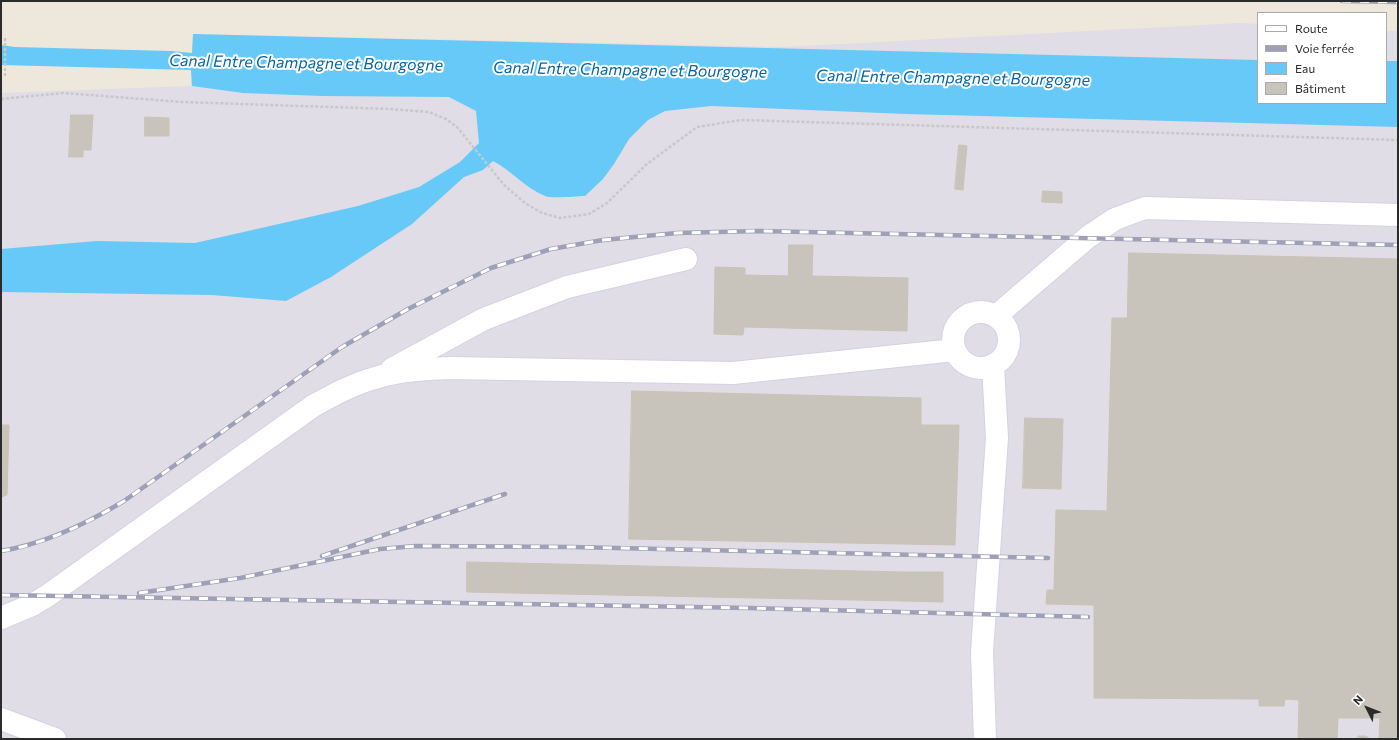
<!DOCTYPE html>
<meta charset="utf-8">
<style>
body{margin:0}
#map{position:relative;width:1399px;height:740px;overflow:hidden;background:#eee7dc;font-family:Commissioner,sans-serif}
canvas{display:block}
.frame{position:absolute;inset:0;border:2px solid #2b2b2b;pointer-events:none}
.legend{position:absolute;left:1257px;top:12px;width:130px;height:92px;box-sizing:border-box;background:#fff;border:1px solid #aaa;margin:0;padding:5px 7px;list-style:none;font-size:12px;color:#2b2b2b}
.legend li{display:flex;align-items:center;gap:8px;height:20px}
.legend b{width:20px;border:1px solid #aaa}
.north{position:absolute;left:1347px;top:688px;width:40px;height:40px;-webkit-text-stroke:3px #fff;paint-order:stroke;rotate:312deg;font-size:11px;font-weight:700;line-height:16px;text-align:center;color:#2b2b2b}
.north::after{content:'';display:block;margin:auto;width:14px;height:18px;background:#2b2b2b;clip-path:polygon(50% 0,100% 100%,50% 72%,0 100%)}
</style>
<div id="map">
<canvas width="1399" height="740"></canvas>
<div class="frame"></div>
<ul class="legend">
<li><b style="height:5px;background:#fff"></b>Route</li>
<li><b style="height:5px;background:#9ea0b7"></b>Voie ferrée</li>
<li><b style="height:11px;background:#66c9f8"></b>Eau</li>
<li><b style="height:11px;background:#c9c4bb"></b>Bâtiment</li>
</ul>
<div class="north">N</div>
</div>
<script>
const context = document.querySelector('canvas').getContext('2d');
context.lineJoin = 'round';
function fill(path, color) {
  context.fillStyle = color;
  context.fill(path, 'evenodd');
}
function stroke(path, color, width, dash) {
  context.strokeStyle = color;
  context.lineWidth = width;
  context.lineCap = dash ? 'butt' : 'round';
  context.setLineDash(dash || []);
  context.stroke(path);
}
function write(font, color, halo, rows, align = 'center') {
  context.font = font + ' Commissioner,sans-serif';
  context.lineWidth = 4;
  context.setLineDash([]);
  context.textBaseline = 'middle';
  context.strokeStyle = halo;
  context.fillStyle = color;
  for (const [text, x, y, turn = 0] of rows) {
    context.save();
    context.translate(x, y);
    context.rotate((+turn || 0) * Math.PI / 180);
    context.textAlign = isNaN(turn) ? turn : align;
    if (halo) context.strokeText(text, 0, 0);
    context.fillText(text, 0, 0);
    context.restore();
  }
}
const industrial = new Path2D(`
 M1240,23L1258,24V103H1386V31H1398V739H1V93L191,86L193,34L783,47Z`);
const water = new Path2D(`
 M193,34L1258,60V103H1386V61H1398V127L906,114L711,106L665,111L648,120L629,139L614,164L603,179L585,196C576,196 553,199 545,196C525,188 512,171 493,161L483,170L464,177L412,224L331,277L286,301L212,295L1,292V249L97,241L195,243L358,206L419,187L460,162L479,143L476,111L449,97L322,96L243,93L192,86L191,70L1,65V45L14,47L171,51L192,53Z`);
const building = new Path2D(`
 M71,115H93L91,150H83V157H69Z
 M145,117L169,118V136H145Z
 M959,145L967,146L963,190L955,189Z
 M1043,191L1062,192V203L1042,202Z
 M789,245H813L812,276L908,278L907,331L744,327L743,335L714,334L715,267L745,268V275L788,276Z
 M1129,253L1398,259V739H1379L1380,718H1338L1337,739H1298L1299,700L1285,699L1284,706H1259V699L1094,698V605L1046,604L1047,590H1054L1056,510L1107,511L1112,318H1127Z
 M632,391L921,398V425H959L955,545L629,539Z
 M1025,418L1063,419L1061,489L1023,488Z
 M1,425H9L7,495L1,497Z
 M467,562L513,563V593L467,592Z
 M513,563L903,572V601L513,593Z
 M903,572H943V602L903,601Z
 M1359,736H1366L1370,739H1356Z`);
const path = new Path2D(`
 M5,76V38
 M1,99L63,93L183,102L390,109L429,112L446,119L457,127L504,185L525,203L542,213L560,218L589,214L607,203L647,164L697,127L741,120L1398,140`);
const minor = new Path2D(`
 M953 340a28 28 0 1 1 56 0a28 28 0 1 1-56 0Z
 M996,316L1088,237L1115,219L1145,208L1398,215
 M392,369L484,319L567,287L686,259
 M1,618L32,605L47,596L313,406C333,395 353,384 375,378C400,370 426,369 451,368L733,373L955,350
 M1,719L55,739
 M985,739L982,652L997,438L993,365`);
const rail = new Path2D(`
 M1342,1L1398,2
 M1,551C45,544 86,524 124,501L342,347L408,309L491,268L551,249L603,240L677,233L759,231L1398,245
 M322,556L505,494
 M139,593L240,578L380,549L416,546L573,547L1048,558
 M1,595L749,608L1088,617`);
const waterNames = [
 ["Canal Entre Champagne et Bourgogne",306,63,1],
 ["Canal Entre Champagne et Bourgogne",630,70,1],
 ["Canal Entre Champagne et Bourgogne",953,78,1]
];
fill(industrial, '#e0dde6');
fill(water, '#66c9f8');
fill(building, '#c9c4bb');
stroke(building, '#c9c3b5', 1);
stroke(minor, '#d1d3e5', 24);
stroke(path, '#c8c8c8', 2.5, [3, 2]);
stroke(minor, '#fff', 22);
stroke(rail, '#9ea0b7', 4.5);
stroke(rail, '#fff', 3, [9]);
write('italic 16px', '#0365a7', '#fff', waterNames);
</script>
